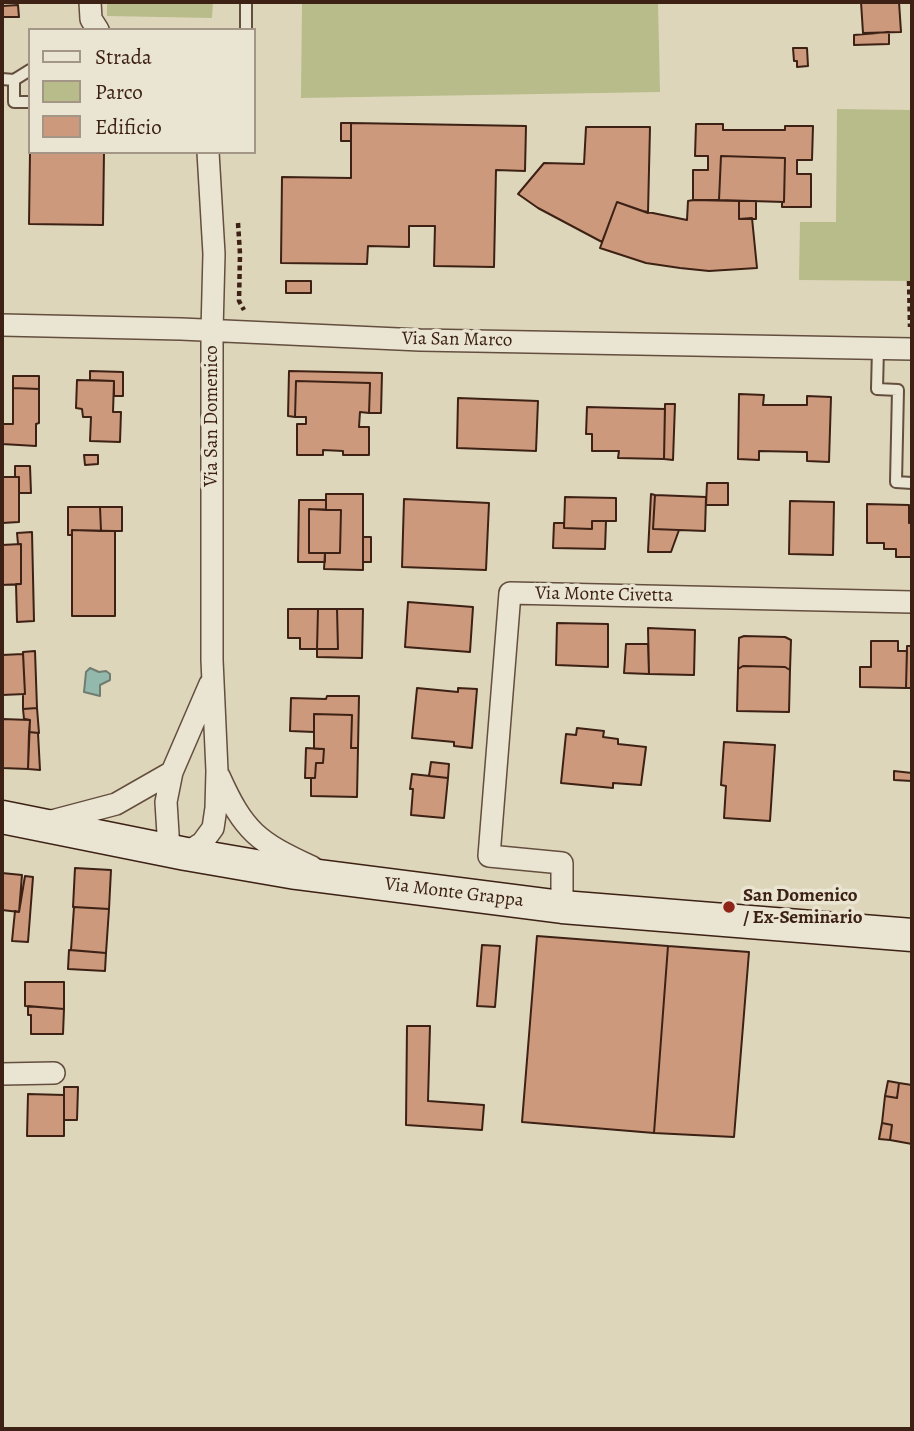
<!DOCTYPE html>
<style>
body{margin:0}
#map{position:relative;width:914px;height:1431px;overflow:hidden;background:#ded6ba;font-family:Alegreya,serif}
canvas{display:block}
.frame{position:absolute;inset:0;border:4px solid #3c2114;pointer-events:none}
.legend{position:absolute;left:28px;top:28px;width:228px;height:126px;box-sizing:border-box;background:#eae4d2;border:2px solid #a49686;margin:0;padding:9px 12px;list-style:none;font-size:21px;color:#3c2114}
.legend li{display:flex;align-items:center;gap:14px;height:35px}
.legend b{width:35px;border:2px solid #a49686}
</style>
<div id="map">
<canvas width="914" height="1431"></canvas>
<div class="frame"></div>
<ul class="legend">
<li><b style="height:9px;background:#eae4d2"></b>Strada</li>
<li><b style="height:19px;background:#b8bc8b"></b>Parco</li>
<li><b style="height:19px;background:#cc997d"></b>Edificio</li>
</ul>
</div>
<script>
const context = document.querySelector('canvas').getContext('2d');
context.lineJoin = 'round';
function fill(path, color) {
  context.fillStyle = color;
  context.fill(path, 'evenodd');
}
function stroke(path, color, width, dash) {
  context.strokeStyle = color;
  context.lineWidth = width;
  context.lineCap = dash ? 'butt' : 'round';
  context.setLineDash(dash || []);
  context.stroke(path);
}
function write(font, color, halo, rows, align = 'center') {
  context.font = font + ' Alegreya,serif';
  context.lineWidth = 7;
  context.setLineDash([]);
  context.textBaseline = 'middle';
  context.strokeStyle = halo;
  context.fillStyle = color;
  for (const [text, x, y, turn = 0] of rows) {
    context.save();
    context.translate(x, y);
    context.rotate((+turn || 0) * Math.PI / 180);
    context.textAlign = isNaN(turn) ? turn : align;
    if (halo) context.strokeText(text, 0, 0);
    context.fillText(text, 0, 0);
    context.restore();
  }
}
const green = new Path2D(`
 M107,2H213L212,18L107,16Z
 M302,2H658L660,92L301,98Z
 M837,109L912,110V281L799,280L800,222H836Z`);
const water = new Path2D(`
 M90,668L99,672L106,671L110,674V680L100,685V696L84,692L86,672Z`);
const building = new Path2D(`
 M861,2H899L901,32L863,33Z
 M18,5L19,17H2V6Z
 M889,32V44L854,45V35Z
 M793,48H807L808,66L797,67V61H794Z
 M341,123H351V141H341Z
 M351,123L526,126L525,171L496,170L494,267L434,266L435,226H409V247L368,246L367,264L281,263L282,177L351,178Z
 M696,124H723V130H785V126H813L812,160H797V174H811V207H782V202H784L785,158L721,156L719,200H693V170H708V156H695Z
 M586,127H650L648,213L617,202L602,242L538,208L518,194L544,163L584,164Z
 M30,152H104L103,225L29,224Z
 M721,156L785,158L784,202L719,200Z
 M693,200L739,201V219L752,218L757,268L709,271L680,268L646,263L600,248L617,202L643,211L687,220L688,201Z
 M739,201H756V219H739Z
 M286,281H311V293H286Z
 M90,371L123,372V396H114V381L90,380Z
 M289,371L382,373L381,413H369L370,383L296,381L295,417L288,416Z
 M13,376H39V389L13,388Z
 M77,380L114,381L113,412H121L120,442L90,441L91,417H83L82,409L76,408Z
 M296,381L370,383L369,413L360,412L359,427H369V455H343V451L323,450V455H297V424H306V417H295Z
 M13,388L39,389V423L36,424V446L2,444V424H13Z
 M739,394L764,395L763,405H807V396L831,397L829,462L807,461V452L759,451V460L738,459Z
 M458,398L538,401L536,451L457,448Z
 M665,404H675L673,460L664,459Z
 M587,407L665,409L664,459L618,458L619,451H592V434H586Z
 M84,455H98V464L85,465Z
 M15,466H30L31,493H19V477H15Z
 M2,477H19V522L2,523Z
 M707,483H728V505H706Z
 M326,494H363V570L324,569L325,553H340L341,510H326Z
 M651,494L655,495L653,529L679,530L671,552H648Z
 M655,495L706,497L705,531L653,529Z
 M565,497L616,498V521H592V529L564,528Z
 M404,499L489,503L486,570L402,567Z
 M299,500H326V510L309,509V553H325V562H298Z
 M790,501L834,502L833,555L789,554Z
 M867,504L909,505V523H912V557H896V549H884V543H867Z
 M68,507H100L101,531L72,530V535H68Z
 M100,507H122V531H101Z
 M309,509L341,510L340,553H309Z
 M592,521H606L605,549L553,548L554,523H564V528L592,529Z
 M72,530L115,531V616H72Z
 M32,532L34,621L17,622L16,584H21V544H18L17,533Z
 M363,537H371V562H363Z
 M21,544V584L2,585V545Z
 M408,602L473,607L470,652L405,647Z
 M288,609H318L317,649H300V638H288Z
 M318,609H337L338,649H317Z
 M337,609H363L362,658L317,657V649H338Z
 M557,623L608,624V667L556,665Z
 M648,628L695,630L694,675L649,674Z
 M744,636L785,637L791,640L790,670L785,667L743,666L738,669L739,638Z
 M871,641H898V651H907L906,688L860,687V667H871Z
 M626,644H648L649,674L624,673Z
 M907,646H912V688H906Z
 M35,651L37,708L23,709V694H25L23,652Z
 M23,654L25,694L2,695V655Z
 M743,666L785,667L790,670L789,712L737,711L738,669Z
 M417,688L458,692V688L477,689L472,748L454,746V742L412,738Z
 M327,696H359L358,748H351L352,715L314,714V732L290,731L291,698L326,699Z
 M37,708L39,733L29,732L30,720L24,719L23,709Z
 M314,714L352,715L351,748H358L357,797L311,796V778H315L316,763H323L324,749H314Z
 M2,719L30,720L28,769L2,768Z
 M577,728L604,731L603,737L618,739V744L646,747L641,785L613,783V788L561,783L566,734L576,735Z
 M29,732L38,733L40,770L28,769Z
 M724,742L775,745L770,821L724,818L726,786L721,785Z
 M306,748L324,749L323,763H316L315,778H305Z
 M431,762L449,764L448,778L429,776Z
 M894,771L912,773V781L894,780Z
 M412,774L448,778L444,818L411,815L413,789H410Z
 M75,868L111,870L109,909L73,907Z
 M2,873L22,875L19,912L2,910Z
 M25,876L33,877L28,942L12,941L15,911L19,912Z
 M74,907L109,909L106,953L71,950Z
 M537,936L668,946L654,1133L522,1122Z
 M482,945L500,946L495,1007L477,1006Z
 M668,946L749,952L734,1137L654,1133Z
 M69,950L106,953L105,971L68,969Z
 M25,982H64V1009L25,1006Z
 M28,1006L64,1009L63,1034H31V1015H28Z
 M407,1026H430L428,1101L484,1105L482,1130L406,1125Z
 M888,1081L899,1083L897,1098L885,1096Z
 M899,1083L912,1085V1144L890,1140L892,1125L882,1123L885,1096L897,1098Z
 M64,1087H78L77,1120H64Z
 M28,1094L64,1095V1136H27Z
 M882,1123L892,1125L890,1140L879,1139Z`);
const path = new Path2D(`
 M238,223L240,254L239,301L244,310
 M909,281L910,327`);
const lane = new Path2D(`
 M246,30V2
 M2,79L14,80L30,70
 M14,80V102H30
 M878,348L877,389L898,390L896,482L912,483`);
const street = new Path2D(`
 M90,2L91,19L98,30
 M2,325L181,329L420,340L912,349
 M219,776C244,832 258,842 312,867
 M48,822L116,804L172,772L210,684
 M169,850L166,802L172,772
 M186,853L202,843L213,828L216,808L217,771L212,660V331L214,254L208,152
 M562,907V863L489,856L510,593L912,602
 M2,1074L54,1073`);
const secondary = new Path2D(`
 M2,817L186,854L296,873L562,907L912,935`);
const markers = [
 [729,907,7,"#8f2418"]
];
const streetNames = [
 ["Via San Marco",457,340,1],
 ["Via San Domenico",212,416,-90],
 ["Via Monte Civetta",604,595,1],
 ["Via Monte Grappa",454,893,7]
];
const poiNames = [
 ["San Domenico",743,896],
 ["/ Ex-Seminario",743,918]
];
fill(green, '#b8bc8b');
fill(water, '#93b9ad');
stroke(water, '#707c70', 2);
fill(building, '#cc997d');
stroke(building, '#3c2114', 2);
stroke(lane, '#644e3e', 14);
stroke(street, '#644e3e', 24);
stroke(secondary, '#3c2114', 35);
stroke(path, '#3c2114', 4.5, [5, 3.5]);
stroke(lane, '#eae4d2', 10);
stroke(street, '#eae4d2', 21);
stroke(secondary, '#eae4d2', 32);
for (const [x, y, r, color] of markers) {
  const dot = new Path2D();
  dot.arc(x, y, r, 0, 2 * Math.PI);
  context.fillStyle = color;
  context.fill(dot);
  stroke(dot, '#eae4d2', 2.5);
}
write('19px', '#3c2114', '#eae4d2', streetNames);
write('bold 19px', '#3c2114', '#eae4d2', poiNames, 'left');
</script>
